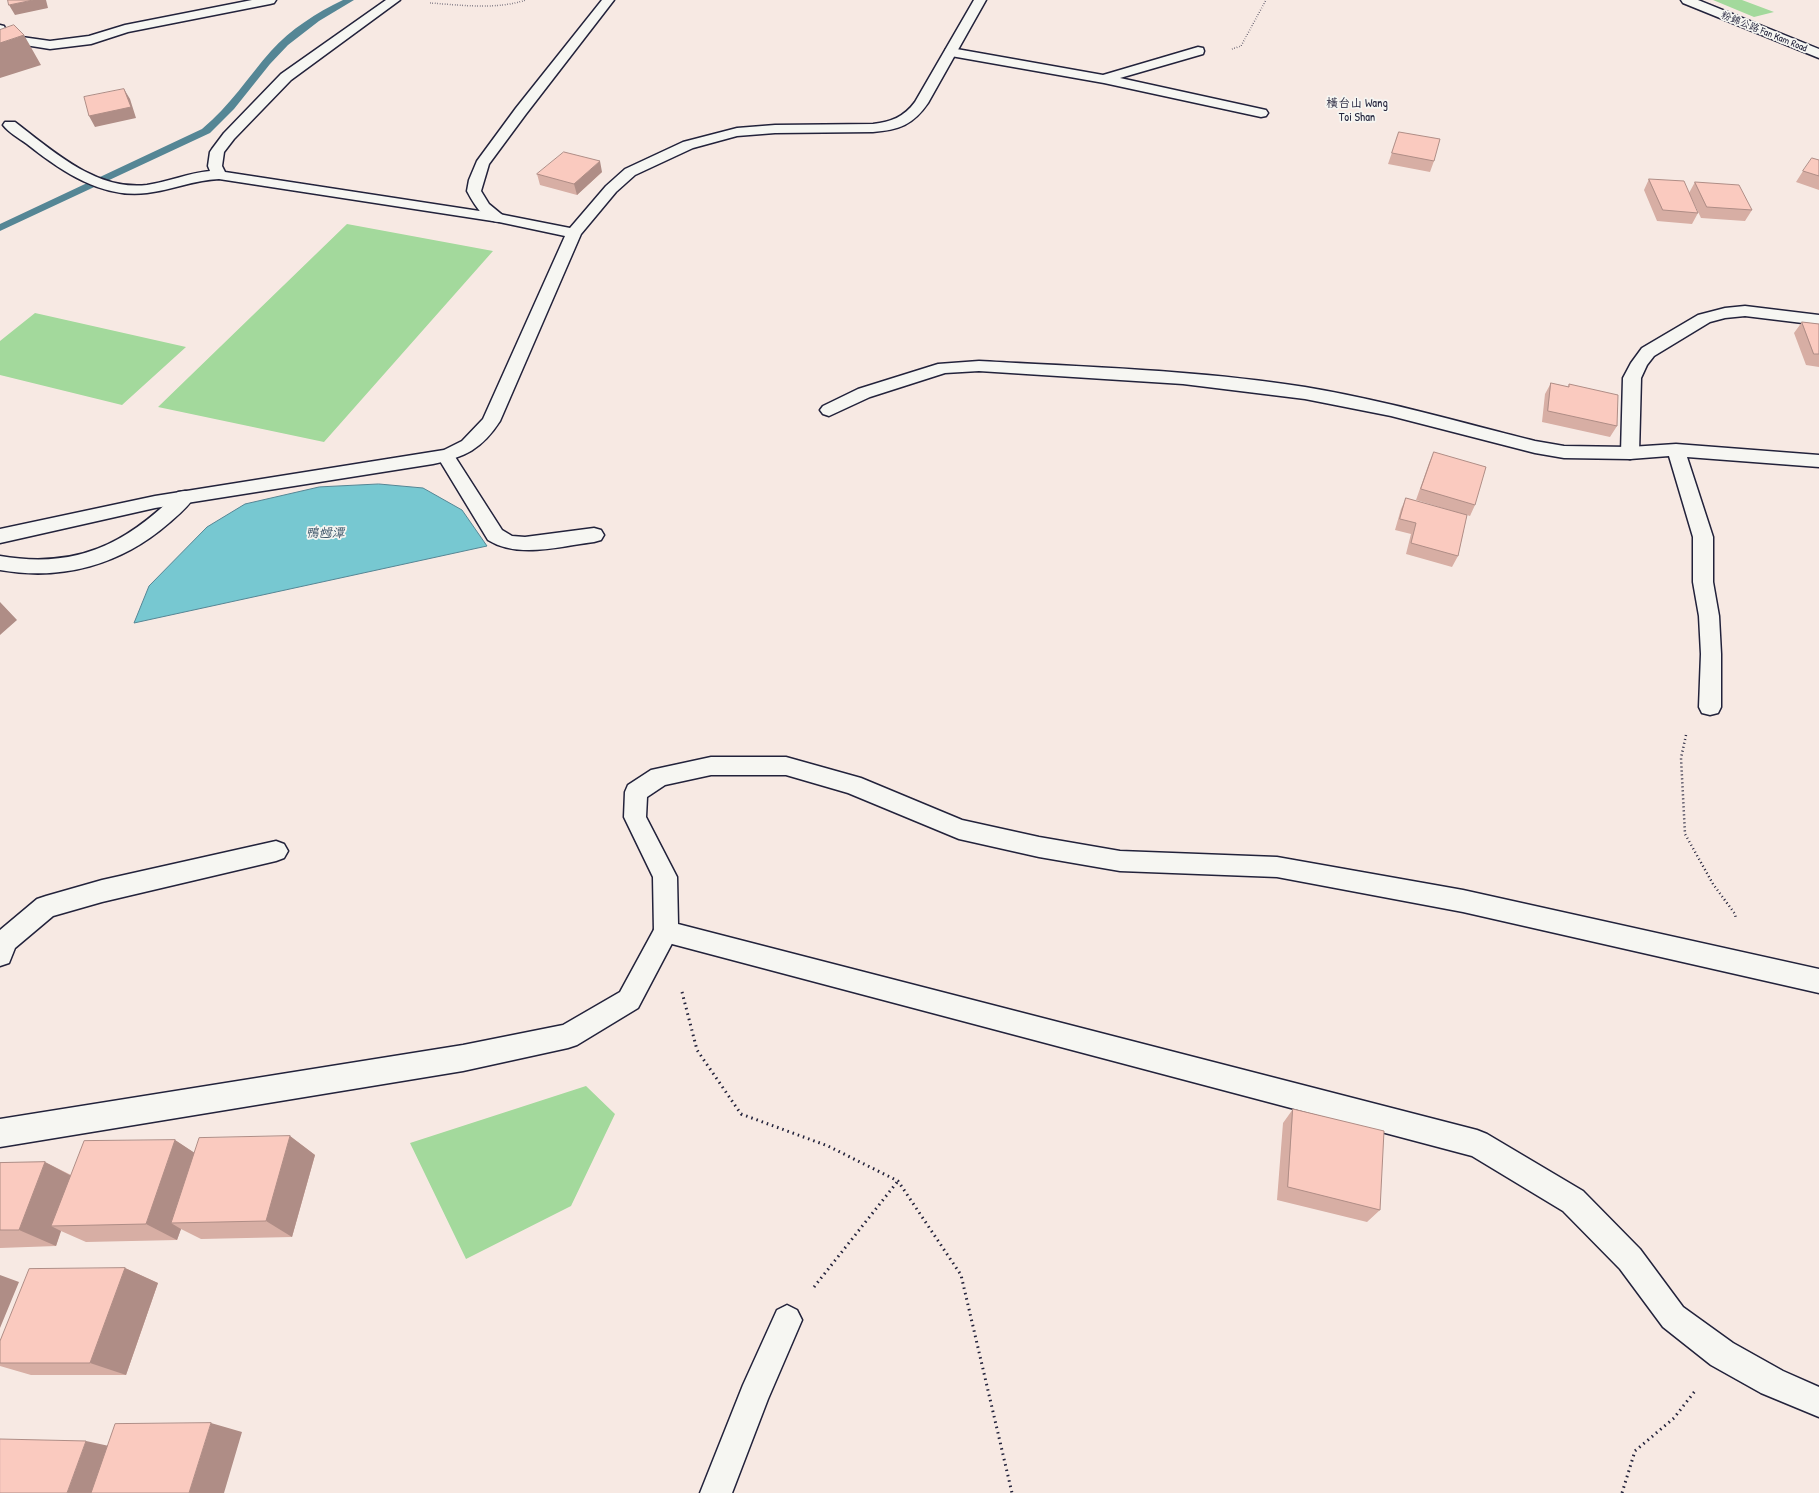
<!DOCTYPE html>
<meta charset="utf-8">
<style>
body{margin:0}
canvas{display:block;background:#f7e9e3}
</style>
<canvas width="1819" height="1493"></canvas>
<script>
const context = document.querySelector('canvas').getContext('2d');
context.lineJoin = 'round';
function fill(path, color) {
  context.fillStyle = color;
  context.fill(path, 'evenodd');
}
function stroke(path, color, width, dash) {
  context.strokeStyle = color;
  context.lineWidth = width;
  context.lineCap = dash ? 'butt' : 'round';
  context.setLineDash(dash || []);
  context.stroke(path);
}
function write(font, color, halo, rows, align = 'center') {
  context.font = font + ' "Patrick Hand","LXGW WenKai TC",sans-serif';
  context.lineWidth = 3.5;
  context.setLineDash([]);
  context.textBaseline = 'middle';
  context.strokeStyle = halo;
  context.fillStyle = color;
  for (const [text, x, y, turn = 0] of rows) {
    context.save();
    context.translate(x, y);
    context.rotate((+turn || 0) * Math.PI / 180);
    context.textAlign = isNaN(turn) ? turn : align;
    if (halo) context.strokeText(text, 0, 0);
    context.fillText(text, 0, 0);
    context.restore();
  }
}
const green = new Path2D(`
 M1713,0H1742L1774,12L1754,17Z
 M347,224L493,251L324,442L158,407Z
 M35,313L186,347L122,405L0,375V341Z
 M586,1086L615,1114L571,1206L466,1259L410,1143Z`);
const water = new Path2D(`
 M379,484L423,488L462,510L487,546L134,623L149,586L207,527L245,504L319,487Z`);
const stream = new Path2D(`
 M343,0H354L319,21L288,45L270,64L234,109L210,133L0,231V224L202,129C230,106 248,77 271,51C291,29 316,13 343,0Z`);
const pathFar2 = new Path2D(`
 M430,3C461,5 496,10 526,0
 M1232,49L1241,46L1266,0`);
const pathFar1 = new Path2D(`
 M1686,735L1681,758L1685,834L1713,884L1735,914L1736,919`);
const path = new Path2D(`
 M682,992L697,1050L741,1114L828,1146L898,1181L961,1275L1012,1493
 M814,1287L898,1181
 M1622,1493L1635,1451L1674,1418L1695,1391`);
const service = new Path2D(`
 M602,0H614L526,114L489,164L481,191L489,204L506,218L504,221C486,226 474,204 467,191L469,180L477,161L516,108Z
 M1198,47L1203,48L1204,51L1203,54L1120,78L1266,110L1268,113L1266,116L1261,117L1104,83L951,56L946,55L945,52L946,49L951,48L1103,75Z
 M979,361C1088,367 1197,370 1305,387C1383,400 1459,422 1535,441L1564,446L1630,447L1676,444L1819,455V467L1687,457L1713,537V582L1719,616L1721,654V707L1718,713L1710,715L1702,713L1699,707L1701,654L1699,616L1693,582V537L1669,456L1630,459L1564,458L1535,453L1391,416L1305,399L1183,384L979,371L945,373L870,397L829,416L823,414L820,410L823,406L858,389L938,364Z
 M446,450L452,452L502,530L512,536L525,537L594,528L601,530L604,535L601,540L594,542C561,546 518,559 488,540L437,456L440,452Z
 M185,491L192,492L194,497C188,507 178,515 169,523C121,565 62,581 0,570V556C76,569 125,545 178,492Z
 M711,757H786L861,778L962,820L1039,837L1120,851L1277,857L1463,890L1819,969V993L1463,912L1277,877L1120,871L1039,857L959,839L848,793L786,775H711L665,785L647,797L646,817L677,877L678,924L1477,1130L1487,1134L1583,1191L1640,1249L1683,1307L1733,1343L1783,1371L1819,1387V1417L1761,1393L1711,1365L1663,1327L1620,1269L1563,1211L1472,1156L657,940L654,932L653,877L624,817L625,792L628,785L651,770Z
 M787,1305L797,1310L802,1320L768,1399L732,1493H700L743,1385L777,1310Z`);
const minor = new Path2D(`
 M252,0H276L274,3L270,4L128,32L91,44L50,49L0,41V25L4,26L8,35L50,41L89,36L125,25Z
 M386,0H400L291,80L234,139L224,152L222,166L225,172L499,214L570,228L606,186L625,169L683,142L737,128L775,125L873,124C891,122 904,117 915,102L974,0H986L928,103C913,125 899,130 873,132L775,133L737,136L693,148L635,175L616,192L581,234L500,421C482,449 465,457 433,464L155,508L0,543V529L155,496L444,450L462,441L483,419L565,236L499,222L219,179C194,180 172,190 147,193C102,199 61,171 27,144C19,138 9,133 3,125L5,122H15C53,151 96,191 147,185C168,182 188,173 210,171L208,166L210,152L212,149L224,133L281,74Z
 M1745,306L1819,315V325L1745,316L1725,318L1710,322L1654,356L1647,365L1641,378L1639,453L1636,457L1630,459L1624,457L1621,453L1623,378L1631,363L1642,348L1698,315L1725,308Z
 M276,841L284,844L288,851L284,858L276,861L102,902L53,916L15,948L9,963L0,966V930L37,899L46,896L102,880Z
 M666,921L675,924L678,932L638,1008L577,1045L568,1048L463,1071L0,1147V1119L463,1045L563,1025L620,992L657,924Z`);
const secondary = new Path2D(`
 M1681,0H1698L1819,49V58L1683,3Z`);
const wall = new Path2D(`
 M1399,132L1434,161L1430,172L1388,164Z
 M1819,160V190L1796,182L1803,171Z
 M602,172L577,195L540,185L537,174Z
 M1649,179L1698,213L1692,224L1657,221L1644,190Z
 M1695,182L1752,210L1745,221L1701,218L1689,193Z
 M1802,322L1819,324V367L1806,365L1794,333Z
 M1551,383L1568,387L1569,384L1617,426L1610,437L1542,422L1545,394Z
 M1434,452L1475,505L1470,516L1467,515L1458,556L1452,567L1406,554L1411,534L1395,530L1401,509L1406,498L1456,512L1416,500L1429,463Z
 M1293,1109L1380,1210L1367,1222L1277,1200L1283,1123Z
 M290,1136L315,1155L292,1237L201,1239L181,1229L177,1240L86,1242L61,1231L56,1246L0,1248V1163L45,1162L71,1175L175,1140L194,1153Z
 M125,1268L158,1283L126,1375H31L0,1366V1363Z`);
const shadedWall = new Path2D(`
 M33,0H46L48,8L15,15L9,5Z
 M24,35L41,65L0,78V43Z
 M124,89L130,99L136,118L95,127L89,116Z
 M600,161L602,172L577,195L574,184Z
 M0,602L17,620L0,635Z
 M290,1136L315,1155L292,1237L266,1221Z
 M175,1140L204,1159L171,1223L181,1229L177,1240L146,1224Z
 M45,1162L79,1180L51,1226L61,1231L56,1246L19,1230Z
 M125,1268L158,1283L126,1375L90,1363Z
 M0,1275L19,1282L0,1328Z
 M211,1423L242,1432L224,1493H189Z
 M86,1441L123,1449L108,1493H67Z`);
const building = new Path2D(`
 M8,0H33L9,5Z
 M14,25L24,35L0,43V30Z
 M124,89L131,107L89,116L84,97Z
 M1399,132L1440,139L1434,161L1392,153Z
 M564,152L600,161L574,184L537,174Z
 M1812,158L1819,160V176L1803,171Z
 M1649,179L1684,181L1698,213L1663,210Z
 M1695,182L1739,185L1752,210L1707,207Z
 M1802,322L1819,324V354H1814Z
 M1551,383L1569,387V384L1618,395L1617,426L1548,411Z
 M1434,452L1486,467L1475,505L1421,489Z
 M1406,498L1467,515L1458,556L1411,543L1416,523L1400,519Z
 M1293,1109L1384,1131L1380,1210L1288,1187Z
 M290,1136L266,1221L171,1223L199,1138Z
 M175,1140L146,1224L51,1226L84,1141Z
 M45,1162L19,1230H0V1163Z
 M125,1268L90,1363H0V1341L29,1269Z
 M211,1423L189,1493H91L115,1424Z
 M0,1439L86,1441L67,1493H0Z`);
const farStreetnames = [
 ["粉錦公路 Fan Kam Road",1764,32,22]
];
const farQuarternames = [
 ["橫台山 Wang",1357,104],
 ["Toi Shan",1357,118]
];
const waterNames = [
 ["鴨乸潭",325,534]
];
fill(green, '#a3d99c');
fill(water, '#77c8d1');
stroke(water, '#558695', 1);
fill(stream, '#558695');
stroke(service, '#22223b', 3);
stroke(minor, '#22223b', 3);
stroke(secondary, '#22223b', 3);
stroke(pathFar2, '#22223b', 1.5, [0.5, 2]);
stroke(pathFar1, '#22223b', 2.5, [1, 3]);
stroke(path, '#22223b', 3, [1.5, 4]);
fill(service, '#f6f6f2');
fill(minor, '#f6f6f2');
fill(secondary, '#f6f6f2');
fill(wall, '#d7aea4');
fill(shadedWall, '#af8d86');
fill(building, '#facabf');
stroke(building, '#af8d86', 1);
write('10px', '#22223b', '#f6f6f2', farStreetnames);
write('12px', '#22223b', '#f6f6f2', farQuarternames);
write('italic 13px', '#3c5468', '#f6f6f2', waterNames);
</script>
